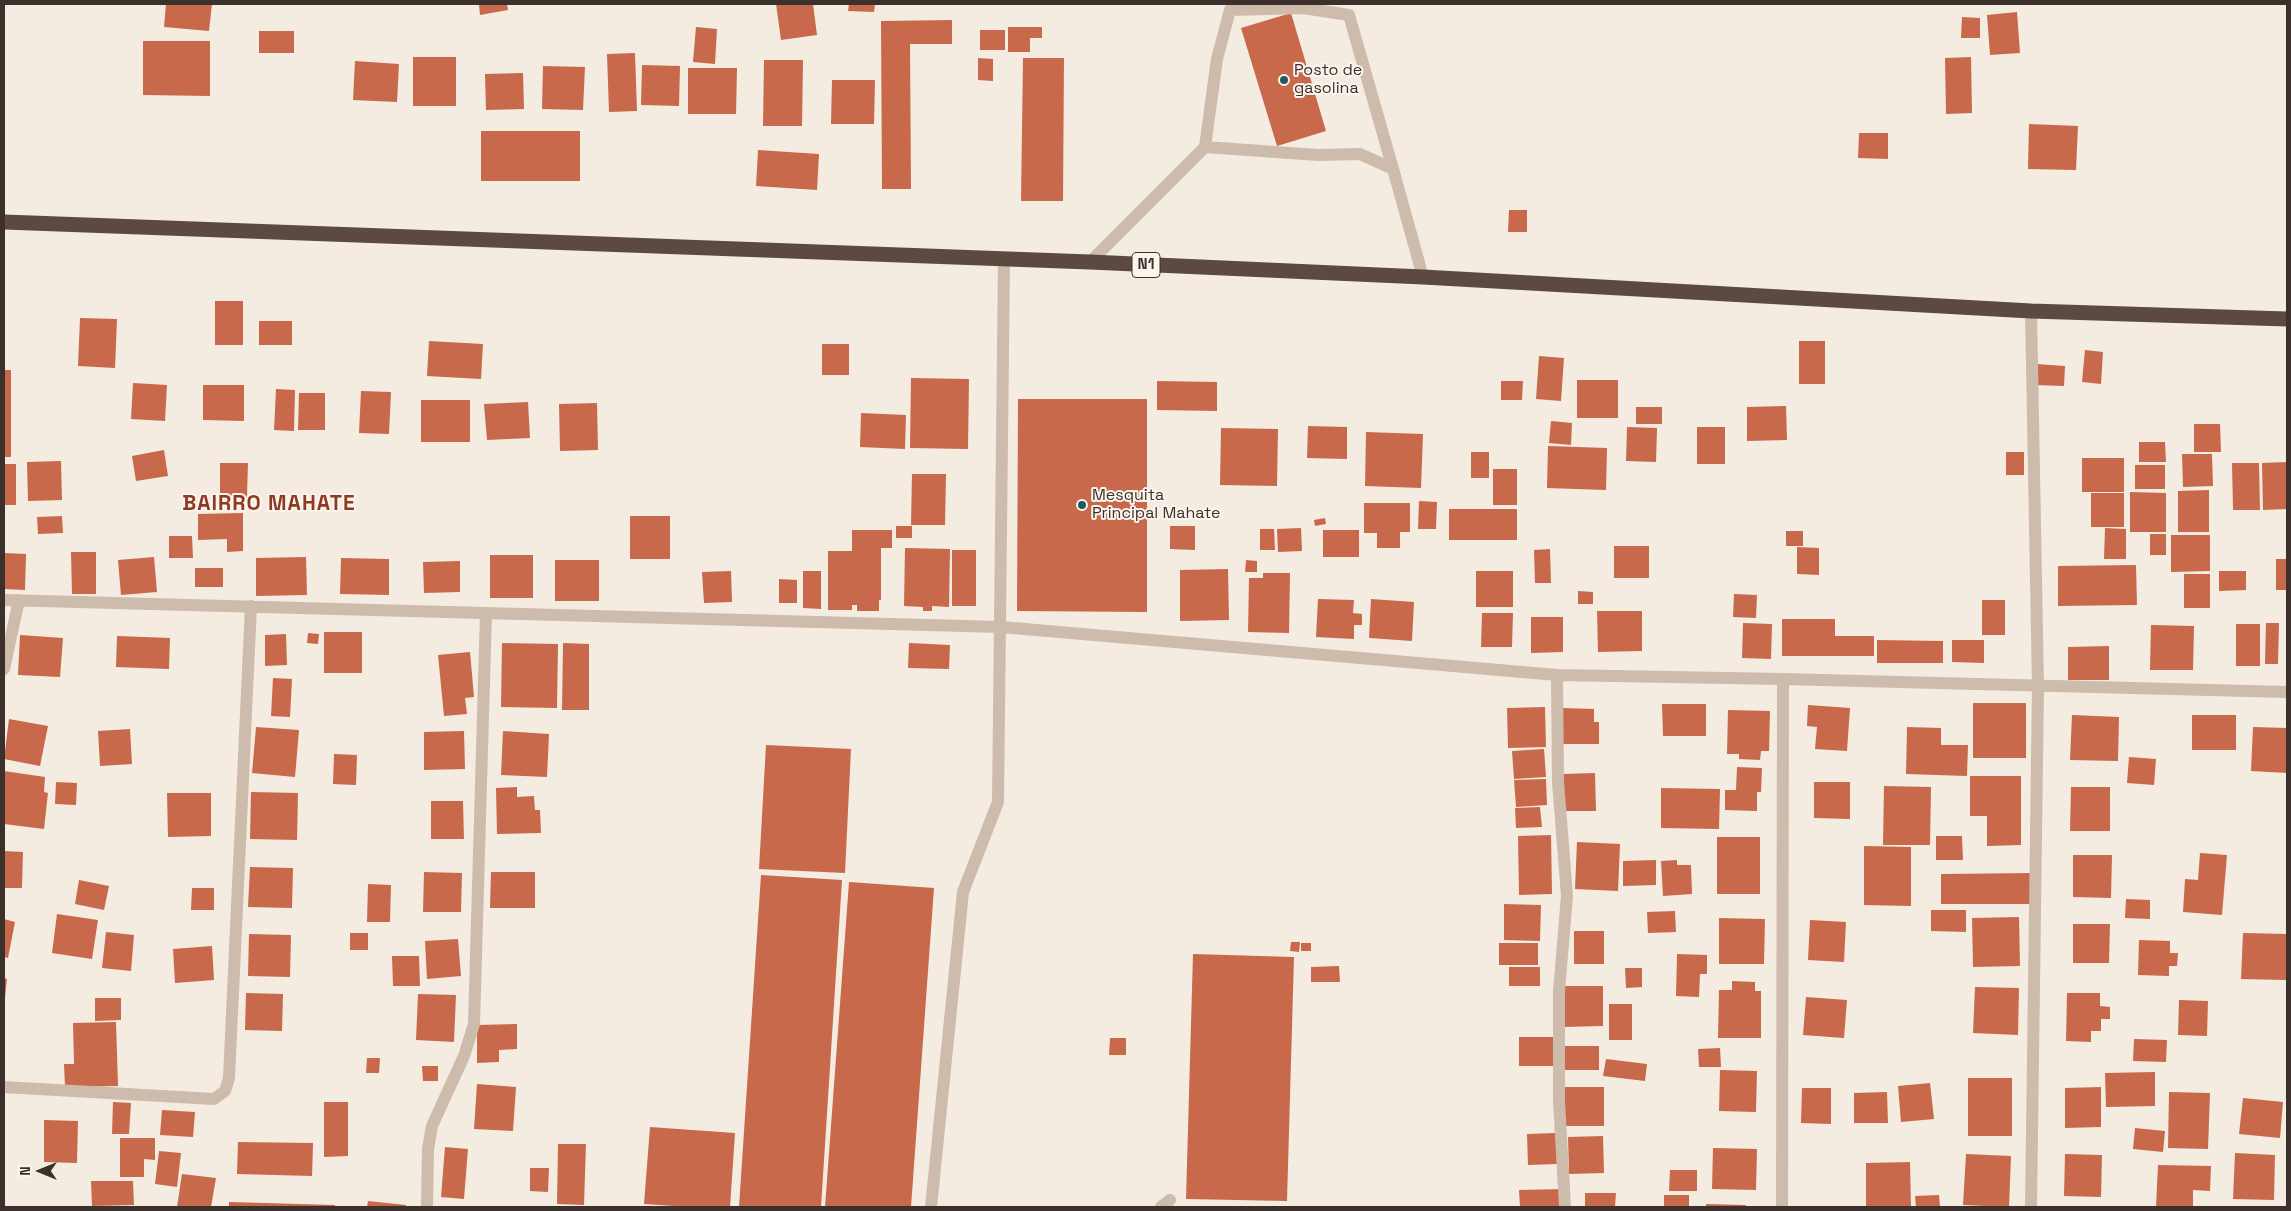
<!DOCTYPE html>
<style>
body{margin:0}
#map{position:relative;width:2291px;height:1211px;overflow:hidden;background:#f4ebe1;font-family:"Space Grotesk",sans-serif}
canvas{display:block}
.frame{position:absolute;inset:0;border:5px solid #3b302b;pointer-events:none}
.north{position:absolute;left:15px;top:1146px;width:50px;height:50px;-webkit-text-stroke:4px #fbf5ee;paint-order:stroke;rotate:270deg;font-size:14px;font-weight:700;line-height:20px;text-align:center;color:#3b302b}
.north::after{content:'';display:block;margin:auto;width:18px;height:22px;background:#3b302b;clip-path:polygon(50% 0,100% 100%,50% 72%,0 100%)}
</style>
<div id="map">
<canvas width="2291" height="1211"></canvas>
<div class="frame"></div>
<div class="north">N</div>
</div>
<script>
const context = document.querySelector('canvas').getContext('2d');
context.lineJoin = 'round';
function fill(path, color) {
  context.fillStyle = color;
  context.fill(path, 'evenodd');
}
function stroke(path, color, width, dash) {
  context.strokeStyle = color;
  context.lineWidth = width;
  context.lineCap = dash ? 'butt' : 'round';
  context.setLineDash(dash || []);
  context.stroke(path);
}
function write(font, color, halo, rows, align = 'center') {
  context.font = font + ' "Space Grotesk",sans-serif';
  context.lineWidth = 4;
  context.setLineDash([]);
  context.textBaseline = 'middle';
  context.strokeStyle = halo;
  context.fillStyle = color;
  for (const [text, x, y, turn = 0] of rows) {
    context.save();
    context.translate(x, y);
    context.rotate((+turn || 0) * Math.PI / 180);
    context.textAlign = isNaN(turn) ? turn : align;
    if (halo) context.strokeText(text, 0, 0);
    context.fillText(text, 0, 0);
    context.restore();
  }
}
const building = new Path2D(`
 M166,4H212L209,31L164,27Z
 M479,4H507L508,10L480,15Z
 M776,4H813L817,35L781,40Z
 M849,4H875L874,12L848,11Z
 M2017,12L2020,53L1990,55L1987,15Z
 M1291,13L1326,131L1277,146L1241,28Z
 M1962,17L1980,18V38H1961Z
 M952,20V44H910L911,189H882L881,21Z
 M696,27L717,29L715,64L693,62Z
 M1008,27H1042V38H1030V52H1008Z
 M980,30H1005V50H980Z
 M259,31H294V53H259Z
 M143,41H210V96L143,95Z
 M635,53L637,111L609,112L607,54Z
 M413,57H456V106H413Z
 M1971,57L1972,113L1946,114L1945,58Z
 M978,58L993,59V81L978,80Z
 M1023,58H1064L1063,201H1021Z
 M764,60H803L802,126H763Z
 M355,61L399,64L397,102L353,100Z
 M642,65L680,66L679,106L641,105Z
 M543,66L585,67L583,110L542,109Z
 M688,68H737L736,114H688Z
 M523,73L524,109L486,110L485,74Z
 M832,80H875L874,124H831Z
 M2029,124L2078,126L2076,170L2028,169Z
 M481,131H580V181H481Z
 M1859,133H1888V159L1858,158Z
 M758,150L819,154L817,190L756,186Z
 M1509,210H1527V232H1508Z
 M215,301H243V345H215Z
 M80,318L117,319L115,368L78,366Z
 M259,321H292V345H259Z
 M429,341L483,344L481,379L427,376Z
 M1799,341H1825V384H1799Z
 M822,344H849V375H822Z
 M2085,350L2103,352L2101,384L2082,382Z
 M1539,356L1564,358L1561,401L1536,399Z
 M2036,364L2065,366L2064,386L2035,385Z
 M4,370H11V457H4Z
 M911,378L969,379L968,449L910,448Z
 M1577,380H1618V418H1577Z
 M1157,381L1217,382V411L1157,410Z
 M1501,381H1523L1522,400H1501Z
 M133,383L167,385L165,421L131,419Z
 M203,385H244V421L203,420Z
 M276,389L295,390L294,431L274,430Z
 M361,391L391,392L389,434L359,433Z
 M299,393H325V430H298Z
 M1018,399H1147V612L1017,611Z
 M421,400H470V442H421Z
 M528,402L530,438L487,440L484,404Z
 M597,403L598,450L560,451L559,404Z
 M1786,406L1787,440L1747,441V407Z
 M1636,407H1662V424H1636Z
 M861,413L906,415L905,449L860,447Z
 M1551,421L1572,423L1571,445L1549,443Z
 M2194,424H2220L2221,452H2194Z
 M1308,426L1347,427V459L1307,458Z
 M1627,427L1657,428L1656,462L1626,461Z
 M1697,427H1725V464H1697Z
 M1221,428L1278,429L1277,486L1220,485Z
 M1366,432L1423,434L1421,488L1365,486Z
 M2139,442H2165L2166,462H2139Z
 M1548,446L1607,448L1606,490L1547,488Z
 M164,450L168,476L136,481L132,456Z
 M1471,452H1489V478H1471Z
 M2006,452H2024V475H2006Z
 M2182,454H2212L2213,486L2183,487Z
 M2082,458H2124V492H2082Z
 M61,461L62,500L28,501L27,462Z
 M2287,462V509L2263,510L2262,463Z
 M220,463H248L247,497L220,496Z
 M2232,463H2259L2260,510H2233Z
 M4,464H16V505H4Z
 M2135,465H2165V489H2135Z
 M1493,469H1517V505H1493Z
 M912,474H946L945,525H911Z
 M2209,490V532H2178V491Z
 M2130,492L2166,493V532H2130Z
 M2091,493H2124V527H2091Z
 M1419,501L1437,502L1436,529H1418Z
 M1364,503H1410V532H1400V548H1377V533H1364Z
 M1449,509H1517V540H1449Z
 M243,513V551L227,552V539L198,540V514Z
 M62,516L63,533L38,534L37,517Z
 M630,516H670V559H630Z
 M1325,518L1326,524L1315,526L1314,520Z
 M896,526H912V538H896Z
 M1170,526H1195V550L1170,549Z
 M1301,528L1302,551L1278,552L1277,529Z
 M2105,528L2126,529V559H2104Z
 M1260,529H1274L1275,550H1260Z
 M852,530H892V548H881V600H879V611H857V605H852V610H828V551H852Z
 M1323,530H1359V557H1323Z
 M1786,531H1803V546H1786Z
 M2150,534H2166V555H2150Z
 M2171,535H2210V571L2171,572Z
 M169,536H192L193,558H169Z
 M1614,546H1649V578H1614Z
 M1797,547L1819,548V575L1797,574Z
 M905,548L950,549L949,607L932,606V611H923V607L904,606Z
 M1550,549L1551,583H1535L1534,550Z
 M952,550H976V606H952Z
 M71,552H96V594H72Z
 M4,553L26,554L25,590L4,589Z
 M490,555H533V598H490Z
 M154,557L157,592L121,595L118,560Z
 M306,557L307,595L256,596V558Z
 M341,558L389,559V595L340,594Z
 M2276,559H2287V590H2276Z
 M555,560H599V601H555Z
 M1246,560L1257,561V572H1245Z
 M460,561V592L424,593L423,562Z
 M2136,565L2137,605L2058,606V566Z
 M195,568H223V587H195Z
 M1228,569L1229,620L1180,621V570Z
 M731,571L732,602L704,603L702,572Z
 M803,571H821V609L803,608Z
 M1476,571H1513V607H1476Z
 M2219,571H2246V590L2219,591Z
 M1263,573H1290L1289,633L1248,632L1249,578H1263Z
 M2184,574H2210V608H2184Z
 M779,579L797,580V603H779Z
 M1578,591L1593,592V604H1578Z
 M1734,594L1757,595L1756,618L1733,617Z
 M1318,599L1354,600L1353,613L1362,614V625H1354V639L1316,637Z
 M1371,599L1414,602L1412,641L1369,638Z
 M1982,600H2005V635H1982Z
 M1597,611H1642V651L1598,652Z
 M1482,613H1513L1512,647H1481Z
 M1531,617H1563V652L1531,653Z
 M1782,619H1835V636H1874V656H1782Z
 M1743,623L1772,624L1771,659L1742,658Z
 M2266,623H2279L2278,664H2265Z
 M2236,624H2260V666H2236Z
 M2151,625L2194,626L2193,670H2150Z
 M324,632H362V673H324Z
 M308,633L319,634L318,644L307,643Z
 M286,634L287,665L265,666V635Z
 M20,635L63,638L60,677L18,675Z
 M117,636L170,638L169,669L116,667Z
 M1877,640L1943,641V663H1877Z
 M1952,640H1984V663L1952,662Z
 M502,643L558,644L557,708L501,707Z
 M563,643L589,644V710H562Z
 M909,643L950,645L949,669L908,668Z
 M2109,646V680H2068V647Z
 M470,652L474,697L465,698L467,714L444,716L438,655Z
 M273,678L292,679L290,717L271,716Z
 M1973,703H2026V758H1973Z
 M1662,704H1706V736H1663Z
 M1808,705L1850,708L1847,751L1815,749L1817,727L1807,726Z
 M1545,707L1546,747L1508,748L1507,708Z
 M1563,708L1594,709V722H1599V744H1562Z
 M1728,710L1770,711L1769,751H1761L1760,760L1739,759V754H1727Z
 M2072,715L2119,717L2118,761L2070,760Z
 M2192,715H2236V750H2192Z
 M9,719L48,726L40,766L4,759Z
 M256,727L299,730L295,777L252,773Z
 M1907,727L1941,728V745H1968L1967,776L1906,774Z
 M2253,727L2287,728V773L2251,771Z
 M130,729L132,764L100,766L98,731Z
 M464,731L465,769L424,770V732Z
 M503,731L549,734L547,777L501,775Z
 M766,745L851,749L845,873L759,869Z
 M1544,749L1546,777L1514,779L1512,751Z
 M334,754L357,755L356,785L333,784Z
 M2129,757L2156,759L2154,785L2127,783Z
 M1737,767L1762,768L1761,792H1757V811L1725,810V790H1736Z
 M4,771L45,777L44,792L48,793L44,829L4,824Z
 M1595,773L1596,811H1564L1563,774Z
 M1970,776H2021V845L1987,846V816H1970Z
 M1546,779L1547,805L1516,807L1514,780Z
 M56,782L77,783L76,805L55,804Z
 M1814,782H1850V819L1814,818Z
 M1884,786L1931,787L1930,845H1883Z
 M517,787V797L534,796L535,810H540L541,833L497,834L496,788Z
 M2071,787H2110V831H2070Z
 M1661,788L1720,789L1719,829L1661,828Z
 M251,792L298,793L297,840L250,839Z
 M167,793H211V836L168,837Z
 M431,801H463L464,839H431Z
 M1540,807L1542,827L1516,828L1515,808Z
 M1551,835L1552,894L1519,895L1518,836Z
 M1936,836H1962L1963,860H1936Z
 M1717,837H1760V894H1717Z
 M1577,842L1620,844L1618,891L1575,889Z
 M1864,846L1911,847V906L1864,905Z
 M4,851L23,852L22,888H4Z
 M2200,853L2227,855L2222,915L2183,912L2185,879L2198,880Z
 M2073,855H2112L2111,898L2073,897Z
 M1656,860V885L1623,886V861Z
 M1677,860V865H1691L1692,894L1663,896L1661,861Z
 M250,867L293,868L292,908L248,907Z
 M424,872L462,873L461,912H423Z
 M491,872H535V908H490Z
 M2033,873V904H1941V874Z
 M761,875L842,880L821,1207H739Z
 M79,880L109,886L104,910L75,904Z
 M849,882L934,888L911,1207H825Z
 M368,884L391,885L390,922H367Z
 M192,888H214V910H191Z
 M2126,899L2150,900V919L2125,918Z
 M1504,904L1541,905L1540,941L1504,940Z
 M1931,910H1966V932L1931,931Z
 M1675,911L1676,932L1648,933L1647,912Z
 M57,914L98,920L92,959L52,953Z
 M2019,917L2020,966L1973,967L1972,918Z
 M1719,918L1765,919L1764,964H1719Z
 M4,919L15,922L8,958L4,957Z
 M1810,920L1846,922L1844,962L1808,960Z
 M2073,924H2110L2109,963H2073Z
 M1574,931H1604V964H1574Z
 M106,932L134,935L131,971L102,968Z
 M350,933H368V950H350Z
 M2243,933L2287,934L2286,980L2241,979Z
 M249,934L291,935L290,977L248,976Z
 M458,939L461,976L427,979L425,941Z
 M2139,940L2170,941V953H2178L2177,966H2169V976L2138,975Z
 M1291,942H1300L1299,952L1290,951Z
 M1301,943H1311V951H1301Z
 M1499,943H1538V965H1499Z
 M212,946L214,980L175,983L173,949Z
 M1193,954L1294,957L1287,1201L1186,1199Z
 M1677,954L1707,955V974H1700L1699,997L1676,996Z
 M392,956H419L420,986H393Z
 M1339,966L1340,982H1311V967Z
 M1509,967H1540V986H1509Z
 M1625,968H1642V987L1626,988Z
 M4,978L7,979L5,998H4Z
 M1732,981L1755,982V991H1761V1038H1718L1719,990H1732Z
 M1564,986H1603V1026L1564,1027Z
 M1975,987L2019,988L2018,1035L1973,1033Z
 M246,993L283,994L282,1031L245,1030Z
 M2067,993H2100V1006L2110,1007V1019H2101V1031H2091V1042L2066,1041Z
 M418,994L456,995L454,1042L416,1040Z
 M1806,997L1847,1000L1844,1038L1803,1035Z
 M95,998H121V1020L95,1021Z
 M2179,1000L2208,1001L2207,1036L2178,1035Z
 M1609,1004H1632V1040H1609Z
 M116,1022L118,1086L65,1087L64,1064H74L73,1023Z
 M517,1024V1049L499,1050V1062L477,1063V1025Z
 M1519,1037H1553V1066H1519Z
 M1110,1038H1126V1055H1109Z
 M2134,1039L2167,1040L2166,1062L2133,1061Z
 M1559,1046H1599V1070H1559Z
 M1720,1048L1721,1067H1699L1698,1049Z
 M367,1058H380L379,1073H366Z
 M1606,1059L1647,1064L1645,1081L1603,1076Z
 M422,1066H438V1081H423Z
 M1720,1070L1757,1071L1756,1112L1719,1111Z
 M2155,1072V1106L2106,1107L2105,1073Z
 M1968,1078H2012V1136H1968Z
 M1930,1083L1934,1119L1901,1122L1898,1086Z
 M477,1084L516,1087L513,1131L474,1129Z
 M1565,1087H1604V1126H1565Z
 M2101,1087V1127L2065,1128V1088Z
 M1802,1088H1831V1124L1801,1123Z
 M1887,1092L1888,1123H1854V1093Z
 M2169,1092L2210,1093L2208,1149L2168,1148Z
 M2243,1098L2283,1102L2280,1138L2239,1134Z
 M113,1102L131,1103L129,1134H112Z
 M324,1102H348V1156L324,1157Z
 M162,1110L195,1112L193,1137L160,1135Z
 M44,1120L78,1121L77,1163L44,1162Z
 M650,1127L735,1133L730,1207H689L644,1204Z
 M2135,1128L2165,1131L2163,1152L2133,1149Z
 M1556,1133L1557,1164L1528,1165L1527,1134Z
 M1603,1136L1604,1173L1569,1174L1568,1137Z
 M120,1138H155V1160L144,1159V1177H120Z
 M238,1142L313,1143L312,1176L237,1174Z
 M558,1144H586L584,1205L557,1204Z
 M445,1147L468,1149L464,1199L441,1197Z
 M1713,1148L1757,1149L1756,1190L1712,1189Z
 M159,1151L181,1153L177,1187L155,1184Z
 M2235,1153L2275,1155L2274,1200L2233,1199Z
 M1966,1154L2011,1156L2009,1207L1963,1205Z
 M2065,1154L2102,1155L2101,1197L2064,1196Z
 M1910,1162L1911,1207H1866V1163Z
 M2158,1165L2211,1166L2210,1191L2193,1190V1207H2156Z
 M530,1168H549L548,1192L530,1191Z
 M1670,1170H1697V1191H1669Z
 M182,1174L216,1178L211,1207H177Z
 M91,1181H133L134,1205L92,1206Z
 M1563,1189V1207H1520L1519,1190Z
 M1585,1193H1616L1615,1207H1585Z
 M1664,1195H1689V1207H1664Z
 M1939,1195L1940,1207H1916L1915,1196Z
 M368,1201L406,1205V1207H367Z
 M229,1202L335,1205V1207H229Z
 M1706,1204L1746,1205V1207H1706Z`);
const minor = new Path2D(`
 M1205,147L1217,59L1230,10L1303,8L1349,15L1393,169
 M1090,262L1205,147L1318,155L1360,154L1393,169L1423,277
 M2031,311L2038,687L2031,1207
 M4,600L1001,627L1557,675L1783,679L2287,692
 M4,669L19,600
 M1557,675L1558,782L1567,896L1559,991V1101L1565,1207
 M4,1087L214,1099L225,1091L229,1078L251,606
 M427,1207L428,1149L432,1126L464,1056L474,1024L486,613
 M931,1207L963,892L998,802L1004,260
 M1161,1207L1170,1200
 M1782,1207L1783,679`);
const highway = new Path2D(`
 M4,222L1090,262L1423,277L2031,311L2287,319`);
const markers = [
 [1284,80,5,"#1f5a5e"],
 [1082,505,5,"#1f5a5e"]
];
const shields = [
 [1146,265,28]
];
const shieldNames = [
 ["N1",1146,265]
];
const poiNames = [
 ["Posto de",1294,71],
 ["gasolina",1294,89],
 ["Mesquita",1092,496],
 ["Principal Mahate",1092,514]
];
const districtNames = [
 ["BAIRRO MAHATE",269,504]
];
fill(building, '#c8694b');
stroke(minor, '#cdbbac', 12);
stroke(highway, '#5c4a42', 15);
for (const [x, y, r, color] of markers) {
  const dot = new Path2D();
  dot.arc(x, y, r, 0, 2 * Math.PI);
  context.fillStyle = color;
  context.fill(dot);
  stroke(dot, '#fbf5ee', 2);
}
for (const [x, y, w] of shields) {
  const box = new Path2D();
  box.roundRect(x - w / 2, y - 12.5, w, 25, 4);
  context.fillStyle = '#fbf5ee';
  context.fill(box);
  stroke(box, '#3b302b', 1);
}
write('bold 15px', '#3b302b', null, shieldNames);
write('16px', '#3b302b', '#fbf5ee', poiNames, 'left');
context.letterSpacing = '1px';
write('bold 21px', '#8c3b22', '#fbf5ee', districtNames);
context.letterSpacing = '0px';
</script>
